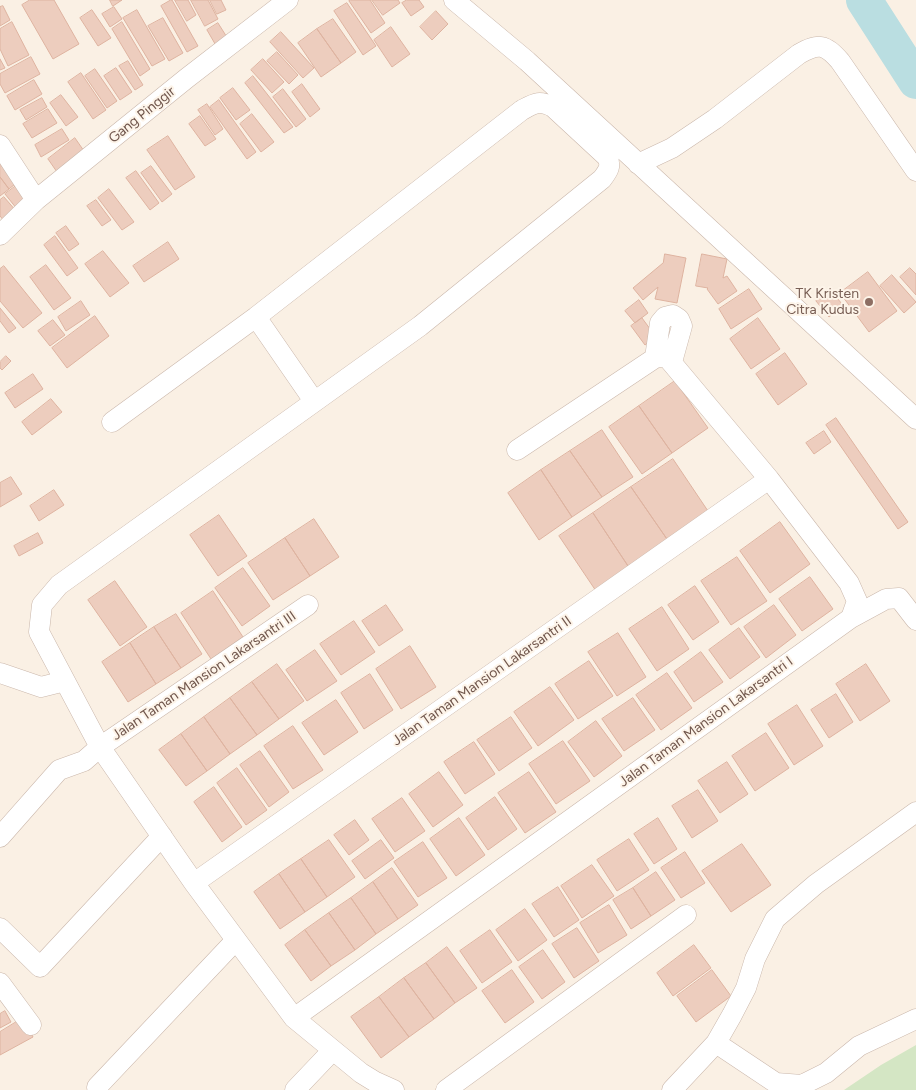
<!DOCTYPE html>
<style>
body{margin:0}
canvas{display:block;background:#faf0e4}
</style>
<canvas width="916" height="1090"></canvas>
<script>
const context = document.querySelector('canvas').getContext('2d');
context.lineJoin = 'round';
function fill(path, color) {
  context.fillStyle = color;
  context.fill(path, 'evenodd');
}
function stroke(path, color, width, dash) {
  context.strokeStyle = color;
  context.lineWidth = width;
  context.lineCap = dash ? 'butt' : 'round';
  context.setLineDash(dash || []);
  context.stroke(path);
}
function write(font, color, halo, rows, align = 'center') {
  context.font = font + ' Figtree,sans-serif';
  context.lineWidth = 4;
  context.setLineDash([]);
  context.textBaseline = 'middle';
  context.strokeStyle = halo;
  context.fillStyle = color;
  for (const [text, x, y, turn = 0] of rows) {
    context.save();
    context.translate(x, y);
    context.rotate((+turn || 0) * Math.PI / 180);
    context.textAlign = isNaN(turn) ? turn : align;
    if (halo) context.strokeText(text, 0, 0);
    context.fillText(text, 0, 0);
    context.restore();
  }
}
const green = new Path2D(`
 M916,1045V1090H844L881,1065Z`);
const river = new Path2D(`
 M864,0L916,81`);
const building = new Path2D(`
 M30,0H54L79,44L53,59L22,5Z
 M110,0H122L113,6Z
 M171,0H172L198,46L187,52L161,6Z
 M175,0H188L196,15L187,21Z
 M191,0H208L218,19L205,26Z
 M210,0H221L226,10L217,14Z
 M351,0H370L385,23L371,33L349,1Z
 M372,0H398L400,3L383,15Z
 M407,0H419L424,7L411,16L402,3Z
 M347,3L376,46L363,55L334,11Z
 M3,6L10,20L0,26V7Z
 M114,7L122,19L110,27L102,14Z
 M92,10L111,38L98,46L80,18Z
 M137,10L165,59L152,66L123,18Z
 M436,11L448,24L432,40L420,27Z
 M163,18L183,53L169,61L148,26Z
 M333,19L356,52L341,63L317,29Z
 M12,22L29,55L8,66L0,49V29Z
 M122,22L150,69L140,76L112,29Z
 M218,23L230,42L218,49L207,30Z
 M391,27L410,54L392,67L374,40Z
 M317,29L341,63L321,77L298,43Z
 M281,32L314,68L303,78L270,42Z
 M277,52L298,75L289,84L267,61Z
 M31,57L40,74L5,93L0,84V74Z
 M0,59L5,68L0,70Z
 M263,59L284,82L272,93L251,70Z
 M128,61L143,85L135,90L119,66Z
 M116,68L132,92L120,100L104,76Z
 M95,69L117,101L107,108L85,76Z
 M81,73L106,110L93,119L68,82Z
 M253,76L293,127L284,133L245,83Z
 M34,80L42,94L15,110L7,96Z
 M302,84L320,109L310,117L292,92Z
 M233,88L250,110L236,120L220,98Z
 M283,89L306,119L296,127L273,97Z
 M61,95L78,117L66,126L50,103Z
 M42,98L47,107L26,120L20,110Z
 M219,100L256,152L247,159L210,107Z
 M207,104L223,129L215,135L198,110Z
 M48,109L57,123L32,138L23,124Z
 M252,114L274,142L261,152L240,124Z
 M200,116L216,139L205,146L189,124Z
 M62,129L69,140L41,157L35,145Z
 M168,136L195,177L175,190L147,150Z
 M75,138L84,151L57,172L48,159Z
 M0,161L20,180L9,189L0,177Z
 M151,166L172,194L162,202L141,173Z
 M136,171L159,203L150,210L126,178Z
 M0,177L9,189L0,196Z
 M20,183L32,197L17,209L5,194Z
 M109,189L134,222L122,230L98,198Z
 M4,197L17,212L5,222L0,216V200Z
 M96,200L111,220L102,226L87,206Z
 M66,226L79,244L69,251L56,233Z
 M55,236L78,268L67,276L44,245Z
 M168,242L179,259L144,282L133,266Z
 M103,251L129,283L110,297L85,264Z
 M665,254L686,258L677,303L655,299L658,287L643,300L633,288L663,263Z
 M702,254L727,259L723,278L727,276L737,291L718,304L707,289L708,288L696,286Z
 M46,265L71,298L54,310L30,277Z
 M4,266L42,313L23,328L0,301V269Z
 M910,268L916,274V295L900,277Z
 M868,272L897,311L869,332L840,293Z
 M892,275L916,302L904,313L880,286Z
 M749,289L762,309L731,329L719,309Z
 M830,290L843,305L829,317L816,301Z
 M639,300L648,313L635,323L625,311Z
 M81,301L90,315L66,331L58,317Z
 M0,308L16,328L9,333L0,321Z
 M95,316L109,336L67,368L52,348Z
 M642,318L656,337L645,345L631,326Z
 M758,318L780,349L751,369L730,339Z
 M53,320L65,335L50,346L38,331Z
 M785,353L807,384L778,405L756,374Z
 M6,356L11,361L2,370L0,368V362Z
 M33,374L43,389L15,408L5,393Z
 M675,381L708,428L672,453L639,406Z
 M51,399L62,412L32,435L22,422Z
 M639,406L672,453L642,474L609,427Z
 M836,418L908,522L898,529L826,425Z
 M602,430L633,477L602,497L570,451Z
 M824,431L831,442L814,454L806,443Z
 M570,451L602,497L572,517L541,470Z
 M673,459L710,514L669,542L631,487Z
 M541,470L572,517L539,540L508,493Z
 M11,477L22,494L0,507V483Z
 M631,487L669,542L630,569L593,513Z
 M54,490L64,505L39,521L30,506Z
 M593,513L630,569L596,591L559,536Z
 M219,515L247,556L218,576L190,535Z
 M314,519L339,557L310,576L285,538Z
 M780,522L810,564L770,593L740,551Z
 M38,533L43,543L19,556L14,546Z
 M285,538L310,576L273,600L248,563Z
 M737,557L767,601L731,625L701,581Z
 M243,568L270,606L242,626L215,588Z
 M810,577L833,609L802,631L779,599Z
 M115,581L147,627L120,646L88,600Z
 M695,586L719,622L693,640L668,605Z
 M213,591L243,637L211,659L181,613Z
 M386,605L403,630L379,646L362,621Z
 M774,605L796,635L766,658L744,627Z
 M662,607L689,649L657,671L629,629Z
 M176,614L202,654L181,668L154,627Z
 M354,621L375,652L341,675L320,644Z
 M154,627L181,668L156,684L130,643Z
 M739,628L760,657L730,679L709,650Z
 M618,633L646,677L617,696L588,652Z
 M130,643L156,684L128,702L102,662Z
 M410,646L436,687L401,709L376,669Z
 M315,650L337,681L307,701L286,670Z
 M701,652L723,682L694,702L674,672Z
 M589,661L613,696L578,719L555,684Z
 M277,664L304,701L279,719L252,682Z
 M866,664L890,701L860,721L836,684Z
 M667,673L692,708L661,730L636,695Z
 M370,674L393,710L364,729L341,693Z
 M252,682L279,719L257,735L230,698Z
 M550,687L574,720L538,746L514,712Z
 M836,694L853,722L829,738L811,710Z
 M230,698L257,735L230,754L204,717Z
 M633,698L655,730L624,751L602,719Z
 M336,700L358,732L324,755L302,723Z
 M797,705L823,746L794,765L768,724Z
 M204,717L230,754L207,771L181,734Z
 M511,717L532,748L499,771L477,740Z
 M596,721L622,756L594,777L568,742Z
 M293,726L323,770L293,789L264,746Z
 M766,733L789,768L755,791L732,756Z
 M181,734L207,771L186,786L159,750Z
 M563,741L590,781L556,804L529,764Z
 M474,742L495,774L465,794L444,762Z
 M260,751L289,792L269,807L240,765Z
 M727,762L748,794L720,813L698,781Z
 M237,768L267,810L246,825L217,783Z
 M439,772L463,805L433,827L409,794Z
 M529,772L556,812L525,833L498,793Z
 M214,787L242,827L222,842L194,802Z
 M698,790L718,821L692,838L672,806Z
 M495,797L517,829L488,850L466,818Z
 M402,798L425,831L395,852L372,819Z
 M459,818L485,855L456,876L430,839Z
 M658,818L677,849L654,864L634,834Z
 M355,820L369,840L349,855L334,835Z
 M629,839L649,870L617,891L597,860Z
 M329,840L355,877L327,897L301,859Z
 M381,840L394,858L365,879L352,861Z
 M423,842L447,878L418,897L394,862Z
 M742,844L771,885L731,912L702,871Z
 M685,852L705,883L681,898L661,868Z
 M301,859L327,897L305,912L279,874Z
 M592,865L614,896L582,918L561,886Z
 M392,868L418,905L398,919L373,882Z
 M656,872L675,900L651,916L633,888Z
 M279,874L305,912L280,929L254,892Z
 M373,882L398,919L376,934L351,898Z
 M558,887L579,920L554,937L532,904Z
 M633,888L651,916L631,929L613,900Z
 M351,898L376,934L355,950L329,913Z
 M609,905L627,935L598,953L580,923Z
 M525,909L547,940L518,961L496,930Z
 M329,913L355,950L331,966L305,930Z
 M577,928L599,961L574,978L552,944Z
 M305,930L331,966L311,981L285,945Z
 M490,930L512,962L482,983L460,951Z
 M694,945L711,968L673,996L657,973Z
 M447,947L477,988L455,1003L426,963Z
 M543,950L565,982L542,999L519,967Z
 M426,963L455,1003L434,1019L404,978Z
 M512,970L534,1002L505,1023L482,991Z
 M712,970L731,996L696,1022L677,996Z
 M404,978L434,1019L409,1037L379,997Z
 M379,997L409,1037L381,1058L351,1017Z
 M5,1011L11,1022L0,1028V1014Z
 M23,1018L33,1037L0,1055V1032Z`);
const minor = new Path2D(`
 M454,0L527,61L916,419
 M0,145L36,200
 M638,164L672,148L715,119L799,54C819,43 825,44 840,61L916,171
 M0,235L36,200L187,78L288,0
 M256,317L314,401
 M655,358L660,323L665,317L673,315L679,319L682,326L672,362
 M112,422L256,317L522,110C535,103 539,100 553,107L607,157C612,166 608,171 602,179L420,326L59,585L42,605L39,632L100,747L194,883L294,1018L361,1073L374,1081L394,1090
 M851,618L886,599L899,598L916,620
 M0,673L41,687L65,681
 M0,837L59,770L84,761L100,747L308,605
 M194,883L769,479
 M0,928L40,967L162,836
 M0,983L31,1025
 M294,1018L851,618L857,601L849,583L769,479L666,356L655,358L517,450
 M716,1043L776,1083L802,1085L826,1073L859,1046L916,1019
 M97,1087L236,940
 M295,1090L333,1050
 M446,1090L686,915
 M672,1090L716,1043L732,1015L746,988L755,959L775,919L816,884L916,812`);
const markers = [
 [869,302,5,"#8d6e63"]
];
const streetNames = [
 ["Gang Pinggir",142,115,-39],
 ["Jalan Taman Mansion Lakarsantri III",204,676,-34],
 ["Jalan Taman Mansion Lakarsantri II",482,681,-35],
 ["Jalan Taman Mansion Lakarsantri I",706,722,-36]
];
const educationNames = [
 ["TK Kristen",859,294],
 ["Citra Kudus",859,310]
];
fill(green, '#d4e6c4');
stroke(river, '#badee1', 36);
fill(building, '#edcdbe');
stroke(building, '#deb3a0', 1);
stroke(minor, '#cab7ab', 21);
stroke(minor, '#fff', 20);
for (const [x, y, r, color] of markers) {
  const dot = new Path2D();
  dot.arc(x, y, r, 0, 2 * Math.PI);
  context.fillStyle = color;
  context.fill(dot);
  stroke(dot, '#fdf4e9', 2);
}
write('14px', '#70564c', '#fdf4e9', streetNames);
write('14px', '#785e54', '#fdf4e9', educationNames, 'right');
</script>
